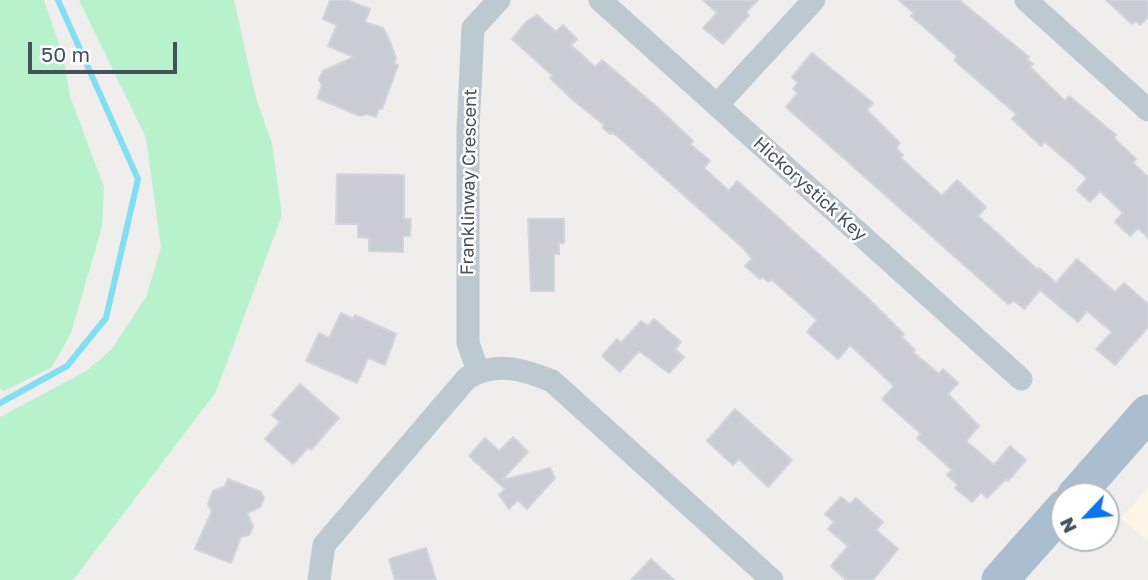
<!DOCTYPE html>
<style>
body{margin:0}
#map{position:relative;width:1148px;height:580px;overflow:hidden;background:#f0eded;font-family:"Golos Text",sans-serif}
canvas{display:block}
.north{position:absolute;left:1050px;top:482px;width:70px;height:70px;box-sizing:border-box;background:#fff;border:2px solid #b4babe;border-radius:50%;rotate:244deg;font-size:19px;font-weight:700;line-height:28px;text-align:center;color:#44525c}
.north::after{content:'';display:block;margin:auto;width:24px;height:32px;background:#0c74ec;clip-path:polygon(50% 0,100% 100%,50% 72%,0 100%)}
.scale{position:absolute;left:28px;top:42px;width:149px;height:32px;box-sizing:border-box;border:4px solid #44525c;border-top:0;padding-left:9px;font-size:21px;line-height:24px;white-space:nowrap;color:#44525c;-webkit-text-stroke:5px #fff;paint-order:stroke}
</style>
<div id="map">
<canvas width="1148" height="580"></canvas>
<div class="north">N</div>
<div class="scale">50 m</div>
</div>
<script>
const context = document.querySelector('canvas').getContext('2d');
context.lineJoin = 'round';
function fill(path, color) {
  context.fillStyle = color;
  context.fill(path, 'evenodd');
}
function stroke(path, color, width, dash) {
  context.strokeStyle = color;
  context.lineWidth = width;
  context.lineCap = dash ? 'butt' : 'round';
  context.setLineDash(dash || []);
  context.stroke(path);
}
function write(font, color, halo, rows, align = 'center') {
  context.font = font + ' "Golos Text",sans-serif';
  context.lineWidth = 5;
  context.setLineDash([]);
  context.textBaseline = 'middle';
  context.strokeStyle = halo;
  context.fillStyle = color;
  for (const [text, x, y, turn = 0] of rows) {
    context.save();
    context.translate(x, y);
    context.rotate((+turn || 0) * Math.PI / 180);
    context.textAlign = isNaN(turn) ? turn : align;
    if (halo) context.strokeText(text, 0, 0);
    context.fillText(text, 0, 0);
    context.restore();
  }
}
const commercial = new Path2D(`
 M1148,488V542L1121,518Z`);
const green = new Path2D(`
 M0,0H44L64,59L70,96L104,187L102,227L71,333L52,367L4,391L0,388Z
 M79,0H234L256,98L272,144L282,215L216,392L73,580H0V417L86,371L111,350L146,297L161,248L146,138Z`);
const stream = new Path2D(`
 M0,403L67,366L106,318L138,179L58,0`);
const building = new Path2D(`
 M330,0H347L370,9L365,22L383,28L389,39L396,58L394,64L398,65L382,109H379L376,117L367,114L360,116L317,98L322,85L319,79L323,71L354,57L328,46L337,25L323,19Z
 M703,0H758L746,12L749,15L723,44L703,28L717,13Z
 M899,0H959L1029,57L1027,59L1033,64L1030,67L1065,101L1069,96L1116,135L1114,138L1136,159L1133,163L1148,177V238L1138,228L1130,236L1115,222L1123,213L1100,191L1090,202L1077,190L1087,178L1045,142L1041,146L1012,119L1016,114L954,60L957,56L911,16L914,13Z
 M1106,0H1148V17L1140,25L1136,21L1132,24Z
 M537,15L556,32L563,25L577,39L571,45L595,67L602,60L657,107L693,141L690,144L710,161L704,168L729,191L737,181L745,188L870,300L904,334L902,337L915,350L913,352L939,374L943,369L958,383L948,394L979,426L966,441L994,465L1010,446L1026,460L1008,481L1006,479L987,498L981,492L972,502L955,488L958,485L947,475L952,470L917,438L921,434L882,399L894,386L850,345L838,359L807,332L817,320L771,279L768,282L762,277L760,279L745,266L752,259L744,249L622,140L613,133L610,134L603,128L604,125L573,100L550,78L553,76L512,39L527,21Z
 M812,53L873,103L867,110L900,143L896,148L903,155L901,158L942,196L957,180L986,207L978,216L1038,270L1039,268L1056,283L1077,259L1115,292L1124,283L1148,304V327L1115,365L1096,349L1112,332L1087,311L1078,322L1040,290L1024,309L1014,301L1008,304L786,107L798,93L793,89L798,83L792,77Z
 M337,174L404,175V219H411L410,236H403V252L369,251V238L358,237V224H336Z
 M528,219H564V243H559V254H554V291H531Z
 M341,313L353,319L355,315L396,334L385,365L368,358L357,383L306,361L319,333L329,338Z
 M654,319L681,342L675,349L684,357L669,373L639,351L620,372L602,356L617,339L621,343L641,321L648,326Z
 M300,384L339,418L311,450L308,448L293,464L265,439L280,422L272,415Z
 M735,409L792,460L768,487L739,459L733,465L707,441Z
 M513,437L528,452L502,480L550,468L555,478L527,509L518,500L509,509L499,495L505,489L469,456L485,438L499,451Z
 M228,479L261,492L264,498L260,507L247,513L253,527L249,535L241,537L231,563L195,549L212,511L208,504L213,491L225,486Z
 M841,497L850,504L856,498L883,522L876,530L898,549L873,580H846L831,566L848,546L828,529L834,522L825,514Z
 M426,548L436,580H395L389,559Z
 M651,559L674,580H631Z`);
const minor = new Path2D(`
 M600,0L1021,379
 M1026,0L1148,110
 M717,105L814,0
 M478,371L468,343V129L473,28L499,0
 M319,580L324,545L467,378C496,361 523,369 552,381L772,580`);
const primary = new Path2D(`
 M1075,496L1148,413
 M1000,580L1064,508`);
const streetNames = [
 ["Franklinway Crescent",469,182,-89],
 ["Hickorystick Key",810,189,42]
];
fill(commercial, '#fdf5e5');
fill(green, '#b8f2cd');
stroke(stream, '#82def2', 6);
fill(building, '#c9cdd3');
stroke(building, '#d1d4da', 2);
stroke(minor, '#bdc9d1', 23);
stroke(primary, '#abbecf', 37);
write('18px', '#44525c', '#fff', streetNames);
</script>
